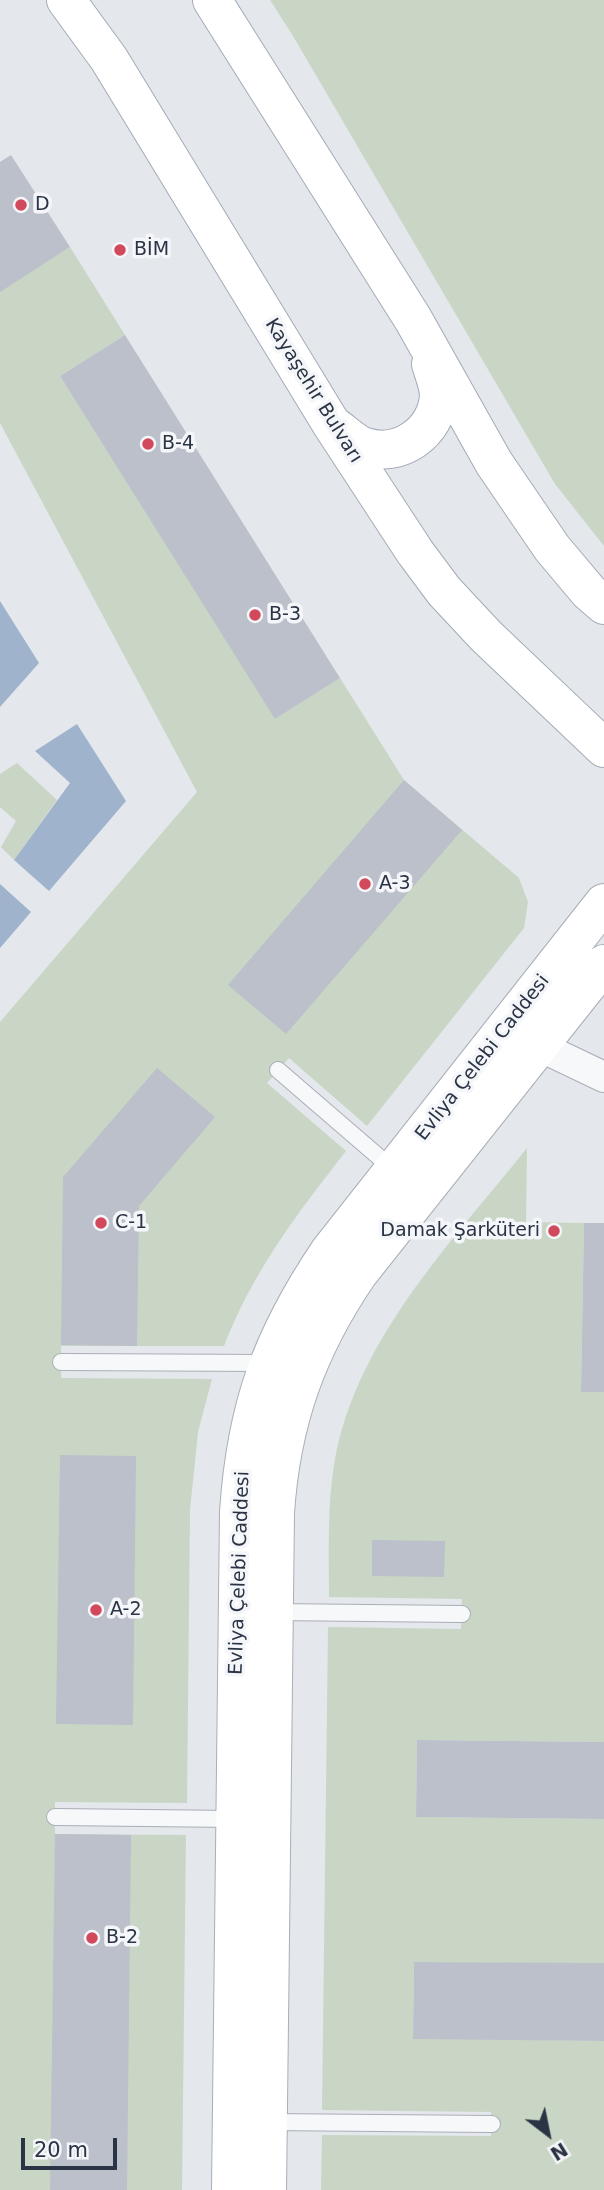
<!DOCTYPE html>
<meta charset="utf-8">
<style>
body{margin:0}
#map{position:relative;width:604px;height:2190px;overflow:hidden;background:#e4e7ec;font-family:"DejaVu Sans",sans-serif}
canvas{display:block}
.north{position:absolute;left:513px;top:2099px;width:70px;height:70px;-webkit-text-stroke:5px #f4f6f9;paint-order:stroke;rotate:148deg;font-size:19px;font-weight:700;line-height:28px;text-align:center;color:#2b3445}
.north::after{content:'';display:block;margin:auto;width:24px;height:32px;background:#2b3445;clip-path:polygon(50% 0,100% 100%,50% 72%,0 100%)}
.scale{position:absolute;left:21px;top:2138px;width:96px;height:32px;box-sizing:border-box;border:4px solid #2b3445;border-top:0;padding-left:9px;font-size:21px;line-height:24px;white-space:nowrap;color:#2b3445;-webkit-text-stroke:5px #f4f6f9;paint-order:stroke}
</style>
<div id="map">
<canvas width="604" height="2190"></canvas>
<div class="north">N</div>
<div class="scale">20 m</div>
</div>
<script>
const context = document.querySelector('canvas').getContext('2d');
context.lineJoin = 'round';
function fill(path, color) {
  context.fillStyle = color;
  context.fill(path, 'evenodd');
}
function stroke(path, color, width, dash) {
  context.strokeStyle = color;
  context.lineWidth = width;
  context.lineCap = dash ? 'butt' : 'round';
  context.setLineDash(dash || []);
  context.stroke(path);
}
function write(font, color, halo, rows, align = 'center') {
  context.font = font + ' "DejaVu Sans",sans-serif';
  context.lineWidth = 7;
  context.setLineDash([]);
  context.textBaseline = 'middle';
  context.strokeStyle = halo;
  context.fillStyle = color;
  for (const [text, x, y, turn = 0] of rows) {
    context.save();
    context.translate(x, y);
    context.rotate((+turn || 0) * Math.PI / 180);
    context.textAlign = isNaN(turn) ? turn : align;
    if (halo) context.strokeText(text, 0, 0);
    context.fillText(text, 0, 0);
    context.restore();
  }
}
const green = new Path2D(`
 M270,0H604V546L555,484L293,36Z
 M70,247L125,335L60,376L276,718L340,678L404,780L519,878L528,902L524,928L367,1126L289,1058L267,1083L346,1151C297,1214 253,1271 224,1346H61V1378L212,1379L198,1432L190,1510L187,1803L55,1802V1834L186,1835L182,2190H0V1022L197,792L0,423V291Z
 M17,763L57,800L14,860L1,847L16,821L0,807V774Z
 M527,1148L526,1222L584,1223L581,1391L604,1392V1742L417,1740L416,1817L604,1819V1964L414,1962L413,2038L604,2041V2190H321L322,2135L491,2136V2112L322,2110L328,1627L461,1629L462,1599L329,1597C329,1551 327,1504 335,1459C358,1337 452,1242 527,1148Z`);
const water = new Path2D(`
 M0,601L39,663L0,707Z
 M77,724L126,801L49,891L14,860L70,783L35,751Z
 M0,884L31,912L0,948Z`);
const building = new Path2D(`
 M11,155L70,247L0,292V162Z
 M125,335L340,678L275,719L60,376Z
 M404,780L462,830L286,1034L228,985Z
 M157,1068L215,1117L139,1206L137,1346L61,1345L63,1177Z
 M584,1223H604V1392H581Z
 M60,1455L136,1456L133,1725L56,1724Z
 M372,1540L445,1541L444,1577L372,1576Z
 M417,1740L604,1742V1819L416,1817Z
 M55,1834L131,1835L127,2190H50Z
 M414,1962L604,1963V2041L413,2039Z`);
const lane = new Path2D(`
 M278,1070L394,1170
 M61,1362L268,1363
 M274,1612L462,1614
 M55,1817L235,1819
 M267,2122L492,2124`);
const street = new Path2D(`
 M539,1046L604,1077`);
const secondary = new Path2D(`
 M231,2190L239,1512C246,1408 271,1338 329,1252L604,903
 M267,2190L275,1513C281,1422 307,1349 358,1274L604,964`);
const primary = new Path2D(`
 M66,0L109,59L332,425L415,552L444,591L486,636L604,748
 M212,0L413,319L494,463L552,548L589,592L604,605
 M334,426C343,432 355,444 365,447C401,458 436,432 439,396C439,386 434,374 431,364`);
const markers = [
 [21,205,7,"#d1495b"],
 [120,250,7,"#d1495b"],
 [148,444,7,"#d1495b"],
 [255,615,7,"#d1495b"],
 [365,884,7,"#d1495b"],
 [101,1223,7,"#d1495b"],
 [554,1231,7,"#d1495b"],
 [96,1610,7,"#d1495b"],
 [92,1938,7,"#d1495b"]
];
const poiNames = [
 ["D",35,205],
 ["BİM",134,250],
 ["B-4",162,444],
 ["B-3",269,615],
 ["A-3",379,884],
 ["C-1",115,1223],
 ["Damak Şarküteri",540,1231,"right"],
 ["A-2",110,1610],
 ["B-2",106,1938]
];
const streetNames = [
 ["Kayaşehir Bulvarı",313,391,58],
 ["Evliya Çelebi Caddesi",483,1058,-52],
 ["Evliya Çelebi Caddesi",240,1573,-88]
];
fill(green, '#c9d6c5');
fill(water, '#9fb4cc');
fill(building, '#bbc0ca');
stroke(lane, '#a9aeb7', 18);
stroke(street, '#a9aeb7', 32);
stroke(secondary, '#a9aeb7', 40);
stroke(primary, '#a3abb8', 40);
stroke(lane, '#f7f8fa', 16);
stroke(street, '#f7f8fa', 30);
stroke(secondary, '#fff', 38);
stroke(primary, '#fff', 38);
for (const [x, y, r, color] of markers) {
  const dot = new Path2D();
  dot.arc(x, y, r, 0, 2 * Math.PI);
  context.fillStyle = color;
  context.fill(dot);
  stroke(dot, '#f4f6f9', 2.5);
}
write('19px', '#2b3445', '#f4f6f9', poiNames, 'left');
write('19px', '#2b3445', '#f4f6f9', streetNames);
</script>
